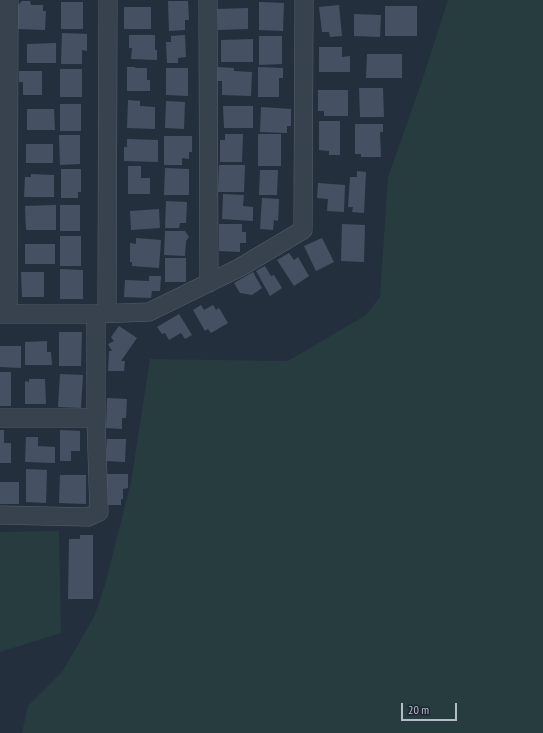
<!DOCTYPE html>
<style>
body{margin:0}
#map{position:relative;width:543px;height:733px;overflow:hidden;background:#242f3e;font-family:"PT Sans Narrow",sans-serif}
canvas{display:block}
.scale{position:absolute;left:401px;top:703px;width:56px;height:18px;box-sizing:border-box;border:2px solid #b4bcc9;border-top:0;padding-left:5px;font-size:12px;line-height:14px;white-space:nowrap;color:#b4bcc9;-webkit-text-stroke:3px #1d2633;paint-order:stroke}
</style>
<div id="map">
<canvas width="543" height="733"></canvas>
<div class="scale">20 m</div>
</div>
<script>
const context = document.querySelector('canvas').getContext('2d');
context.lineJoin = 'round';
function fill(path, color) {
  context.fillStyle = color;
  context.fill(path, 'evenodd');
}
function stroke(path, color, width, dash) {
  context.strokeStyle = color;
  context.lineWidth = width;
  context.lineCap = dash ? 'butt' : 'round';
  context.setLineDash(dash || []);
  context.stroke(path);
}
const green = new Path2D(`
 M448,0H543V733H22L28,706L62,672L94,617L105,585L131,482L150,359L288,361L366,315L380,297L388,177L421,84Z
 M59,531L61,633L0,652V532Z`);
const building = new Path2D(`
 M22,1H30L31,5H43V11H46L45,30L17,29L18,5Z
 M168,1H188L189,20H185V30L169,31Z
 M61,2H83V29H61Z
 M259,2L284,3L283,31L259,30Z
 M339,5L342,36L330,37L329,32H322L319,7Z
 M385,6H417V36H385Z
 M124,7H151V29H124Z
 M248,8V29L218,30L217,9Z
 M354,14L381,15L380,37L354,36Z
 M62,33L87,34V51L82,50V64H61Z
 M129,35H155V50H157V60L131,59L132,48H129Z
 M185,35L186,57L178,58V63H167L166,42H171V36Z
 M259,36H282V64L259,65Z
 M253,39V62H221V40Z
 M56,43V63H27V44Z
 M319,47H342V57L350,56V72H319Z
 M367,54H402V78H366Z
 M127,67H135V68H147V80H150V91H127Z
 M216,67L234,68V71L252,72L251,96L222,95V81H216Z
 M258,67L283,68V78H279V97H258Z
 M166,68H188V96L166,95Z
 M60,69H82V97H60Z
 M19,71H42V95H23V82H19Z
 M359,88H383L384,117H360Z
 M318,90H348V116H324V111H318Z
 M128,100L140,101V106L155,107V129L127,128Z
 M166,101L185,102L184,129L165,128Z
 M60,104H81V131H60Z
 M223,106H253V128H224Z
 M261,107L291,109V126H287V133L260,132Z
 M27,109H54L55,130H27Z
 M319,121H340V155H329V151L319,150Z
 M355,124H383V132H380L381,157H361V154H355Z
 M225,134H243L242,162H220V140H225Z
 M258,134H281V166H258Z
 M59,135H80V164L60,165Z
 M164,136H192V152H189V159L182,158V165H164Z
 M127,139L158,140V162L124,161V147H127Z
 M26,144H53V163H26Z
 M219,165H245L244,192H218Z
 M128,166H141V178H150V194H128Z
 M165,168L189,169V195H164Z
 M61,169H81V192H78V198H61Z
 M260,170H278L277,195H259Z
 M357,171L366,172L364,213L352,212L353,207H348L350,177H357Z
 M31,174L54,175V197H24L25,177H31Z
 M318,183L345,185L344,212L327,211L328,199L317,198Z
 M223,194L244,195L243,206L253,207V221L222,219Z
 M262,198L279,199L278,221L274,220L273,230L260,229Z
 M166,201L187,202L186,223H180L179,228H165Z
 M56,205V230H26L25,206Z
 M60,205H80V231H60Z
 M159,209L160,228L131,230L130,211Z
 M219,224H242V232H246V243H240V252L219,251Z
 M342,224L365,225L364,262L341,261Z
 M165,231H185L189,237L186,241L185,256L164,255Z
 M60,236H81V266H60Z
 M136,238L161,240L159,268L132,266V262H130V243L136,244Z
 M322,238L334,262L316,271L304,246Z
 M25,244H55V264H25Z
 M289,253L294,260L298,257L309,276L294,286L277,260Z
 M165,258H186V282H165Z
 M265,266L271,276L274,275L282,288L270,296L256,271Z
 M60,269L83,270V299H60Z
 M21,272H44V297H22Z
 M253,272L262,288L252,295L240,293L234,283Z
 M149,276H161L160,291H152L151,298L124,297L125,280L149,281Z
 M201,305L204,310L213,305L216,310L219,308L228,323L211,333L208,329L205,331L193,310Z
 M179,314L192,335L185,339L181,333L169,340L165,333L162,334L157,327Z
 M119,326L137,338L121,361H125L124,371H108L109,351H112L108,344L114,341L111,337Z
 M59,332H82L81,366H59Z
 M47,341V352H51L52,365H25V342Z
 M0,346H21V368L0,367Z
 M0,372H11V406H0Z
 M60,374L83,375L81,408L58,407Z
 M29,379H45L46,404H25V381L29,382Z
 M107,398L127,399L126,418H122V429L106,428Z
 M0,430H4V443H11V463H0Z
 M60,430L80,431V451H71V461H60Z
 M26,437H38V446L55,447V463L25,462Z
 M107,439H126L125,462L106,461Z
 M26,469L47,470L46,503L26,502Z
 M106,474H128V488L123,489V499H121V505H107Z
 M60,475H86V504L59,503Z
 M0,482H19V504H0Z
 M80,535H93V599H68L69,539H80Z`);
const minor = new Path2D(`
 M208,0L209,283
 M107,313L108,0
 M0,314H96L149,312L239,268L303,230L304,0
 M8,314L9,0
 M0,418H96
 M0,515L88,517L99,512L96,418V314`);
fill(green, '#263c3f');
fill(building, '#455162');
stroke(minor, '#565f6c', 19);
stroke(minor, '#38414e', 18);
</script>
